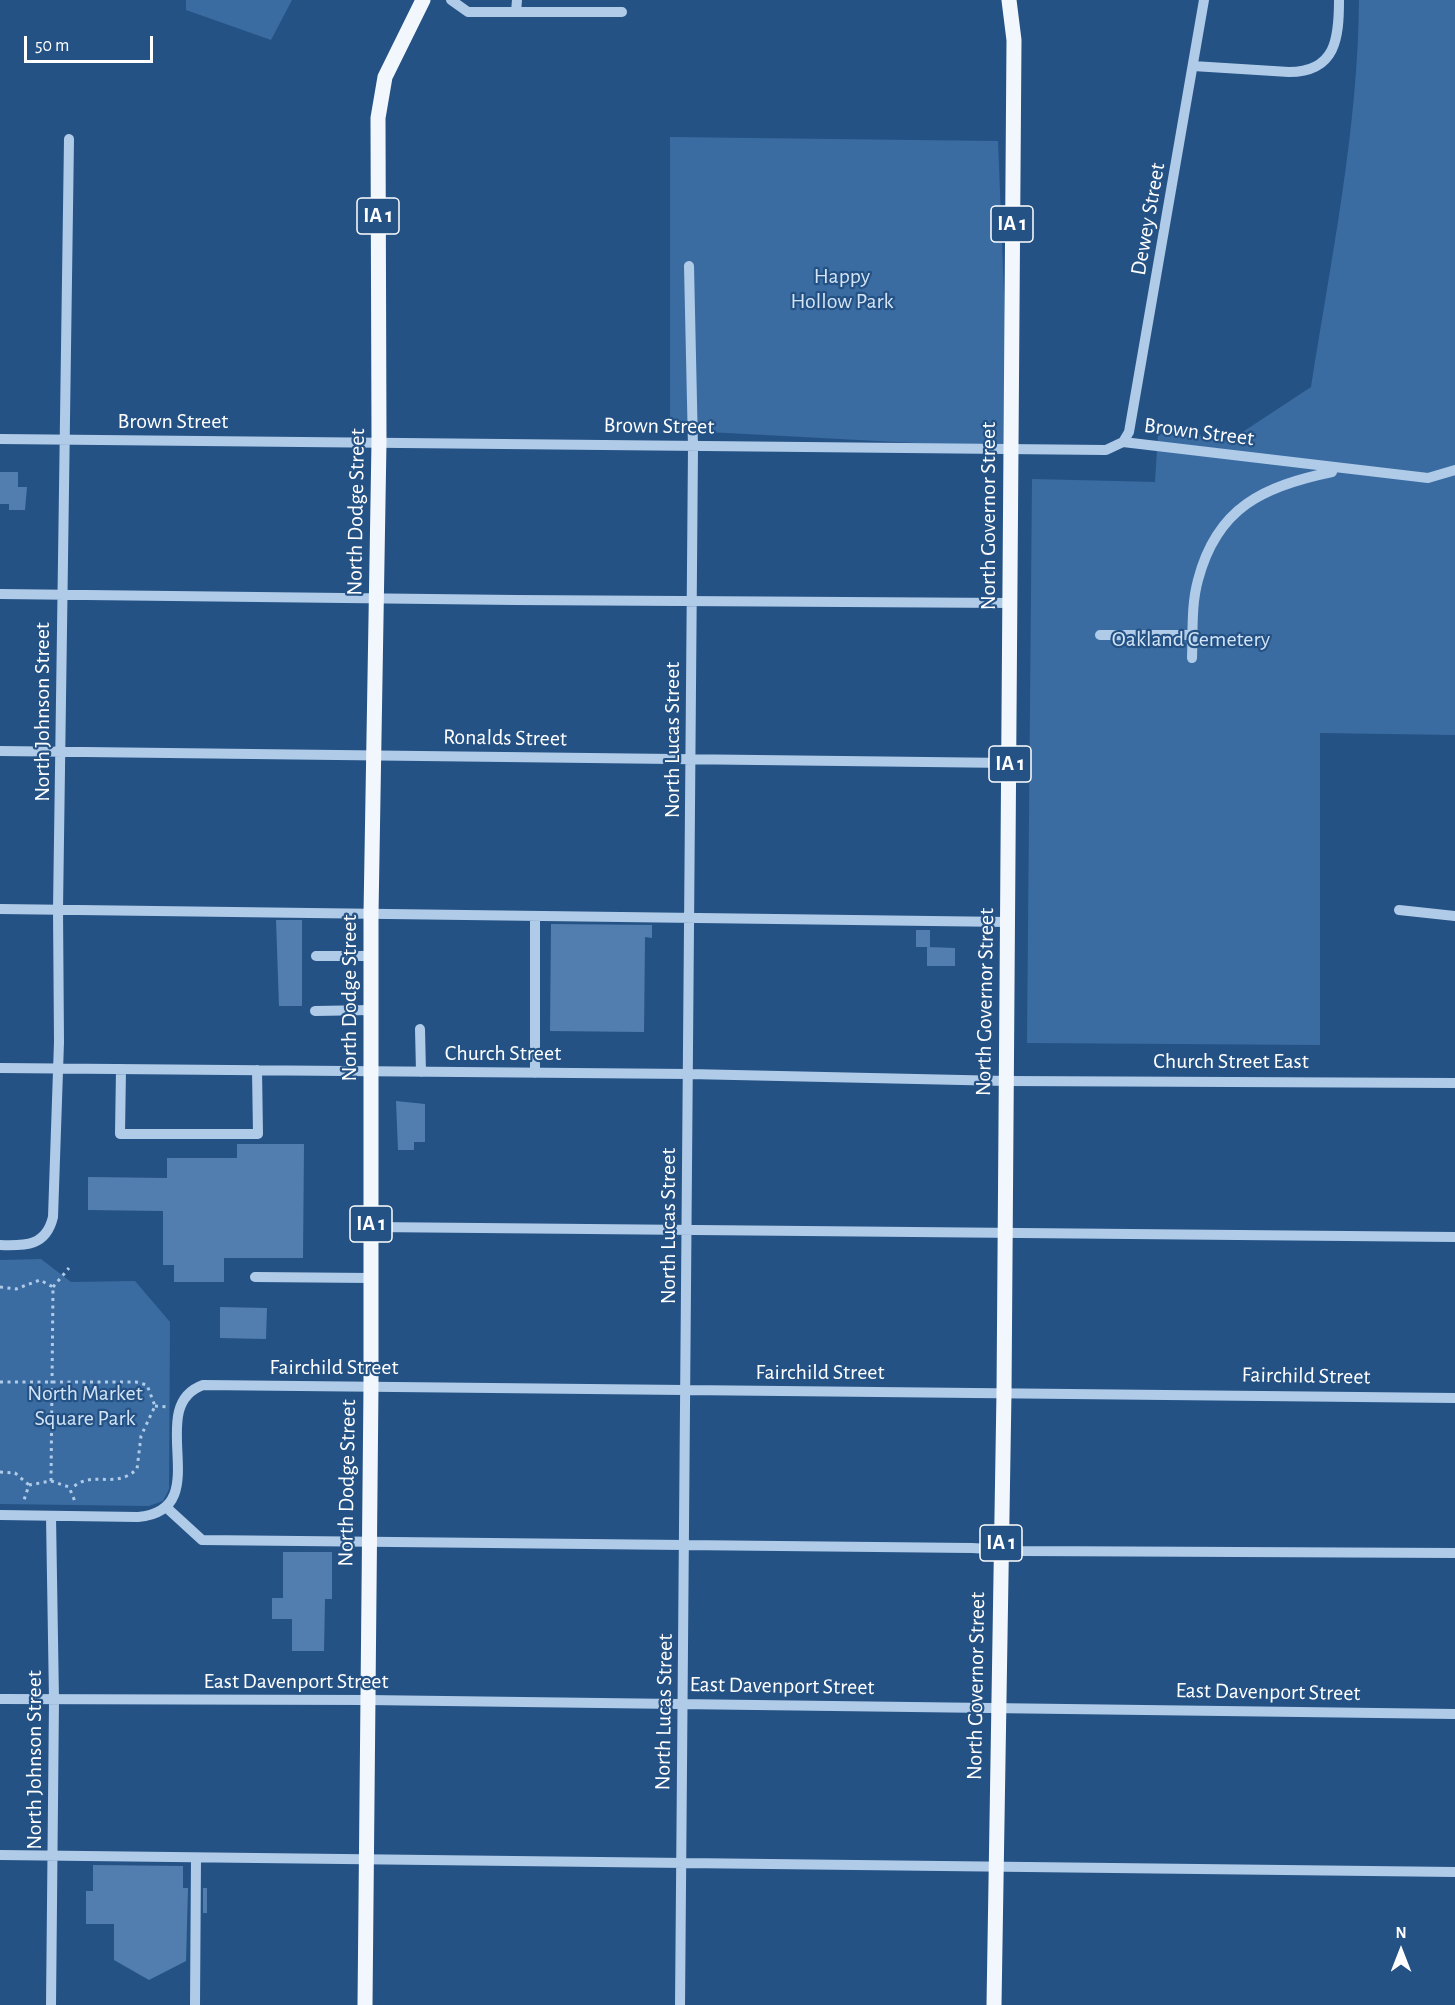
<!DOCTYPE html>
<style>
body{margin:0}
#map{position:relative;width:1455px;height:2005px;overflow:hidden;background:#255285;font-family:"Alegreya Sans",sans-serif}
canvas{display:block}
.north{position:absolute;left:1371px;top:1921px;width:60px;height:60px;-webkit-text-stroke:4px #255285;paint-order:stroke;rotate:0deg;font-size:16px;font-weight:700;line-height:24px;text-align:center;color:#fff}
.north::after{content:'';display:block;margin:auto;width:21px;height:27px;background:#fff;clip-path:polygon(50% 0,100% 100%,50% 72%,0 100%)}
.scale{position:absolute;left:24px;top:36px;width:129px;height:27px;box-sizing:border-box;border:3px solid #fff;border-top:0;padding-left:8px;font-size:18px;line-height:21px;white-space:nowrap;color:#fff;-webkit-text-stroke:4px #255285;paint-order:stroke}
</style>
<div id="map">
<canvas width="1455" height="2005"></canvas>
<div class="north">N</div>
<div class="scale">50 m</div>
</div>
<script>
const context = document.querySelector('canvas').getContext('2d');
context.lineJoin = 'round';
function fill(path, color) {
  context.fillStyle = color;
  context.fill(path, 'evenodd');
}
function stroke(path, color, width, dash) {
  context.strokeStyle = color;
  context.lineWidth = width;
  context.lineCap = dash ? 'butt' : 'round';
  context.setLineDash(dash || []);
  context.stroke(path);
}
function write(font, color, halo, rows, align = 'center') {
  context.font = font + ' "Alegreya Sans",sans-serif';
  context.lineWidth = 4.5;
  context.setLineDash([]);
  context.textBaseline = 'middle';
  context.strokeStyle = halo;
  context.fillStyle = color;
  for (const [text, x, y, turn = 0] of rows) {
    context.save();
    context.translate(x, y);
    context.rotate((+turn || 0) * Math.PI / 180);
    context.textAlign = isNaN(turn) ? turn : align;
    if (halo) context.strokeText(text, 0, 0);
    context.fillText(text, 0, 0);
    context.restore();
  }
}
const green = new Path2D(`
 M186,0H292L271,40L186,10Z
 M1359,0H1455V735L1320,733V1045L1027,1043L1032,479L1155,482L1158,434L1235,437L1311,387C1331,259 1358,130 1359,0Z
 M670,137L998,141L1010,448L670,430Z
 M41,1259L71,1282L135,1281L170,1322L169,1489L163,1501L149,1506L0,1504V1260Z`);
const building = new Path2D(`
 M0,472H18V487H27L25,510H9V504H0Z
 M276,920H302V1006H279Z
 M551,924L652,925V938L645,937L644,1032L550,1031Z
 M916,930H930V947H916Z
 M927,947L955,948V966H927Z
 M396,1101L425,1104V1142H414V1150H398Z
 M237,1144H304L303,1258H224V1282H174V1265H163V1211L88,1210V1177L167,1178V1158H237Z
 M220,1307L267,1308L266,1339L220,1338Z
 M283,1552H332V1599H325L324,1651H292V1619H272V1598H283Z
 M93,1865L183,1866V1888H188L186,1961L149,1980L114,1960V1924H86V1891H93Z
 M203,1888H207V1913H203Z`);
const path = new Path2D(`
 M0,1287L16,1289L40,1280L53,1287L51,1481L29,1485L23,1503
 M53,1287L69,1268
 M0,1382H136L147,1385L155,1406L141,1436L137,1469C113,1491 93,1468 71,1489
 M155,1406L169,1407
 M0,1472L15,1473L29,1485
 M51,1481L69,1487L76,1504`);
const minor = new Path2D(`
 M451,0L468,12H622
 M516,12L517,0
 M1193,66L1289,72C1336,72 1339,38 1339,0
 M0,439L1106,450L1123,442L1428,478L1455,470
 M1123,442L1129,432L1204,0
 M0,594C337,598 673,603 1010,603
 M1100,635H1193
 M1192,658C1193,633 1191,605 1198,580C1217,507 1264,486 1332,472
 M0,751L1010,763
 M0,909L1008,922
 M1399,910L1455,916
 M316,956H371
 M315,1011L371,1010
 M420,1029L421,1072
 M0,1068L689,1074L1007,1081L1455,1083
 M121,1069L120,1134H258L257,1070
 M535,1073V917
 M371,1227L1455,1237
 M0,1245C26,1246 46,1246 53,1217L59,1042L58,909L69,139
 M255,1277L371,1278
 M167,1508L202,1540L972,1548L1021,1551L1455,1553
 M0,1515L138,1517C218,1510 142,1407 203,1385L1455,1398
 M0,1699L367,1700L1455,1714
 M0,1855L1455,1872
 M51,2005L54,1700L51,1516
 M195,2005L196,1858
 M680,2005L693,447L689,266`);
const major = new Path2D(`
 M365,2005L371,1386V914L379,442L378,118L385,77L423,0
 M994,2005L1004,1392L1014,40L1009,0`);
const shields = [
 [378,216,42],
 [1012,224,42],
 [1010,764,42],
 [371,1224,42],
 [1001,1543,42]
];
const shieldNames = [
 ["IA 1",378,216],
 ["IA 1",1012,224],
 ["IA 1",1010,764],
 ["IA 1",371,1224],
 ["IA 1",1001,1543]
];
const streetNames = [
 ["Dewey Street",1148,219,-80],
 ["Brown Street",173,421],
 ["Brown Street",659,426,1],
 ["Brown Street",1199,432,7],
 ["North Dodge Street",356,512,-89],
 ["North Governor Street",988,516,-90],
 ["North Johnson Street",42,712,-90],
 ["Ronalds Street",505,738,1],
 ["North Lucas Street",672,740,-90],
 ["North Dodge Street",349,998,-90],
 ["North Governor Street",985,1002,-89],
 ["Church Street",503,1053],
 ["Church Street East",1231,1061],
 ["North Lucas Street",668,1226,-90],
 ["Fairchild Street",334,1367],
 ["Fairchild Street",820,1372],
 ["Fairchild Street",1306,1376,1],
 ["North Dodge Street",347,1483,-89],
 ["East Davenport Street",296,1681],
 ["East Davenport Street",782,1686,1],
 ["North Governor Street",976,1686,-89],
 ["East Davenport Street",1268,1692,1],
 ["North Lucas Street",664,1712,-89],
 ["North Johnson Street",34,1760,-90]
];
const parkNames = [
 ["Happy",842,276],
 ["Hollow Park",842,301],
 ["Oakland Cemetery",1191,639],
 ["North Market",85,1393],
 ["Square Park",85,1418]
];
fill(green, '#3a6ca2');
fill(building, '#527eaf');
stroke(path, '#b0cbe8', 3, [3, 4.5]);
stroke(minor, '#b0cbe8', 10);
stroke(major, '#f2f7fe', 15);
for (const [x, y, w] of shields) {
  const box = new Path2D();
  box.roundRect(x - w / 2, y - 18, w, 36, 4.5);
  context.fillStyle = '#255285';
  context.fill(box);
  stroke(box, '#fff', 1.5);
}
write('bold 21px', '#fff', null, shieldNames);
write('22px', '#fff', '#255285', streetNames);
write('22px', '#d3e4f6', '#255285', parkNames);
</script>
